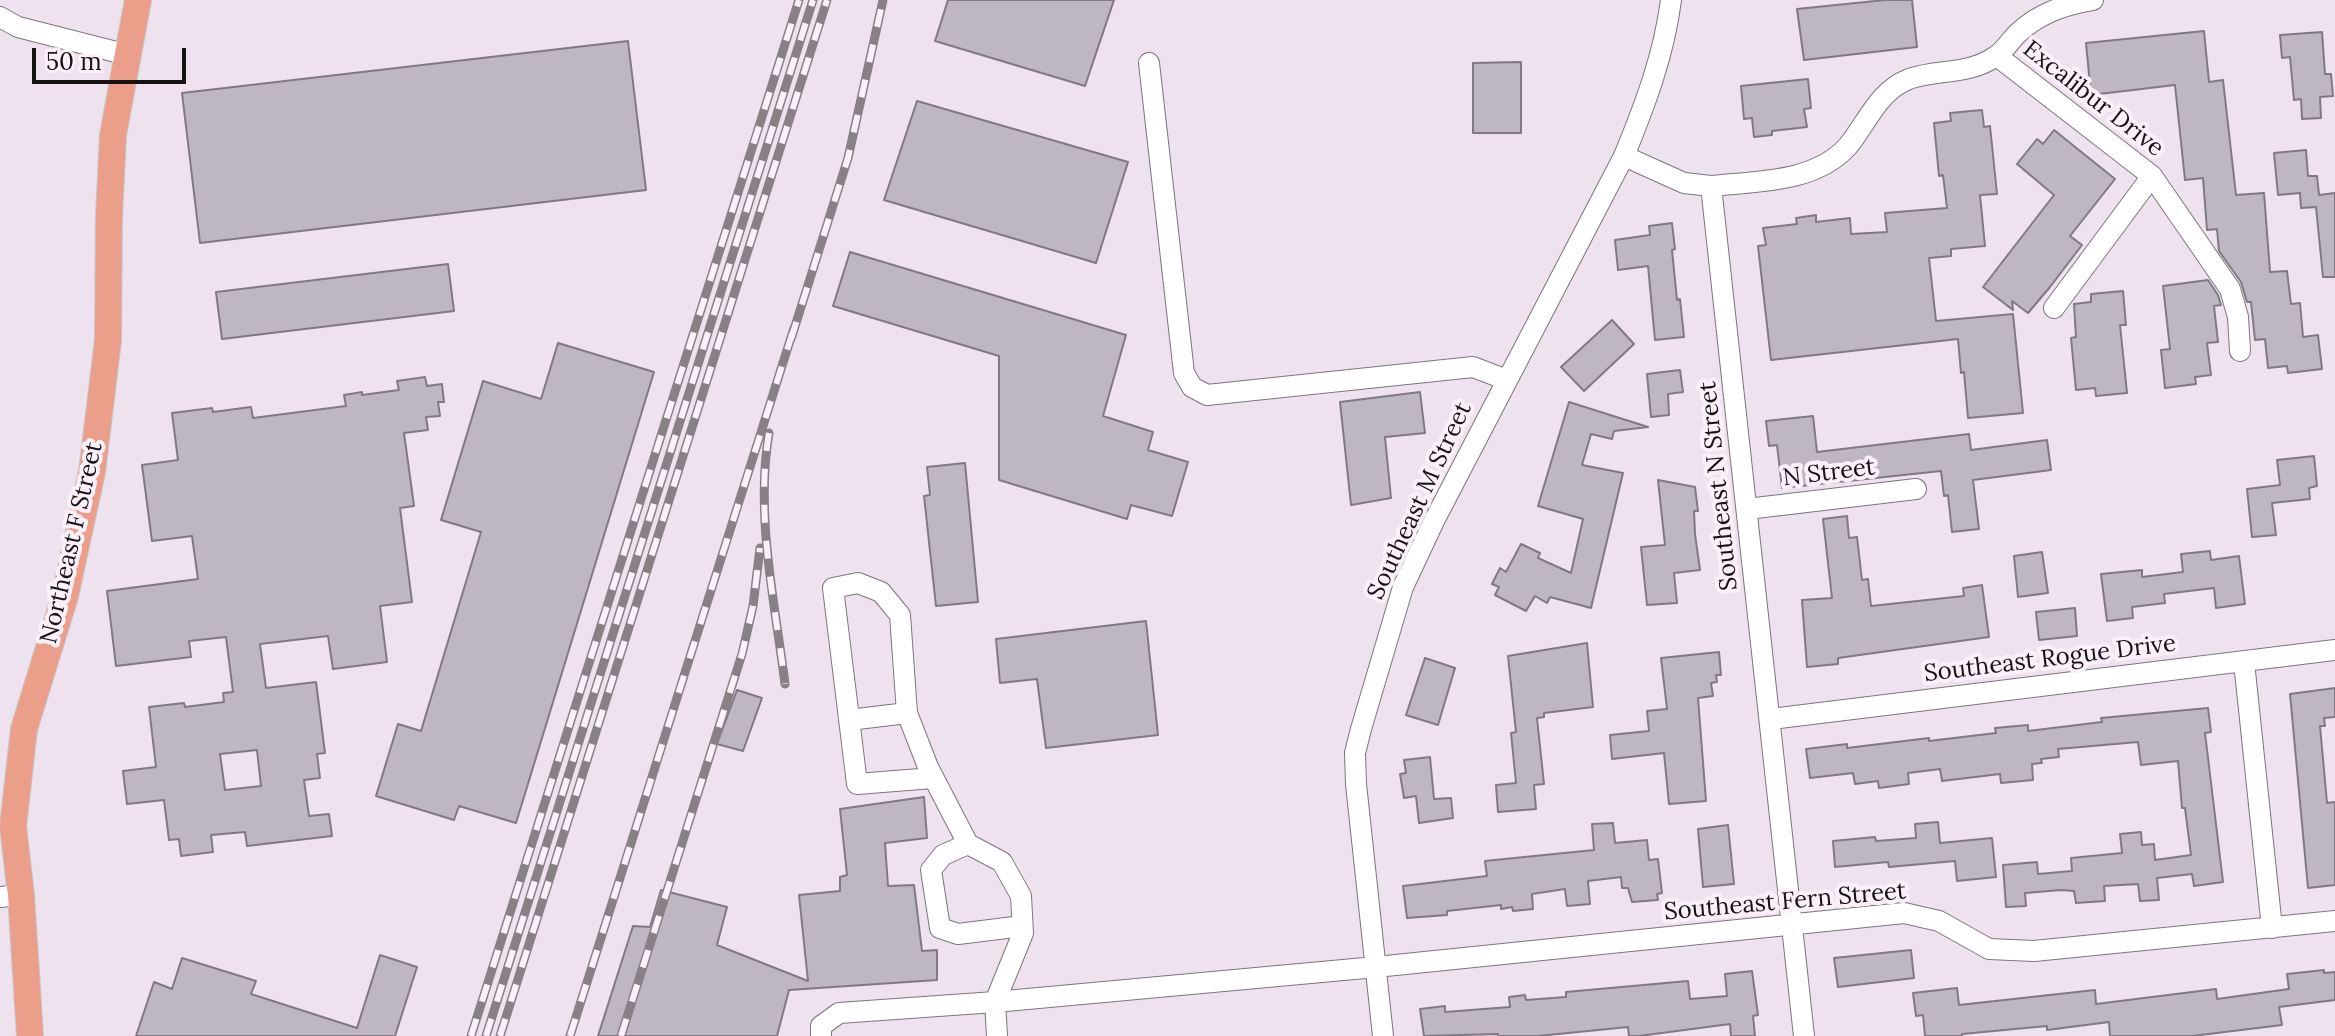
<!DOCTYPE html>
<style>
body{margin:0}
#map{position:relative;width:2335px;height:1036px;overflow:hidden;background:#ede2ed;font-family:Lora,serif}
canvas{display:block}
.scale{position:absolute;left:32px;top:48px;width:154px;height:36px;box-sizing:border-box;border:4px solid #161216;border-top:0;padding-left:10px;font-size:24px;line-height:28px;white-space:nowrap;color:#161216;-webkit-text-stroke:6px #fbf0fa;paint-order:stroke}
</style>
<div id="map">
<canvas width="2335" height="1036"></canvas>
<div class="scale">50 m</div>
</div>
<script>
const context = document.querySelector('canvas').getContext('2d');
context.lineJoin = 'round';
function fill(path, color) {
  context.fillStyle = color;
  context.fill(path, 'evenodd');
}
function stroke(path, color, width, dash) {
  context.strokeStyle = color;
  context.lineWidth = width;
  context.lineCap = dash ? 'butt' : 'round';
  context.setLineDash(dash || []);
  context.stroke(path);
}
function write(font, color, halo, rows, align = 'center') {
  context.font = font + ' Lora,serif';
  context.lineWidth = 8;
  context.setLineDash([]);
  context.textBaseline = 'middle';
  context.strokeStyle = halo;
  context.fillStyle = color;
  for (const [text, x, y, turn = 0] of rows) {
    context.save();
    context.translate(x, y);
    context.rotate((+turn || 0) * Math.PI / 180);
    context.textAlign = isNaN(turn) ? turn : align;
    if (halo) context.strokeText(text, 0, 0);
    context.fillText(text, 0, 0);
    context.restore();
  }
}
const building = new Path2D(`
 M948,0H1114L1085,86L935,41Z
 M1885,0H1912L1917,47L1804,60L1797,9Z
 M2204,31L2209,82L2223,80L2236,195L2264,193L2270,272L2287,271L2291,304L2300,303L2303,337L2318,335L2322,369L2288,373L2287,366L2268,368L2265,339L2255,340L2251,302H2247L2241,282L2219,251L2217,229L2207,230L2203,178L2185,180L2175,85L2091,95L2086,43Z
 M2322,32L2325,74H2331L2333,96L2320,97L2321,118L2302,119L2301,99L2294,100L2290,57L2282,58L2280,35Z
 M628,41L646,190L200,243L182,93Z
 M1521,62V133H1473V63Z
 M1808,79L1811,108L1804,109L1807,127L1772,131V135L1754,137L1752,118L1744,119L1741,86Z
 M917,101L1128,162L1096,263L884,200Z
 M1982,110L1984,127L1990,126L1997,194L1980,195L1985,246L1951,249V256L1929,258L1936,321L2013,314L2023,413L1968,418L1964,372L1961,373L1958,339L1771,360L1758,246L1766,245L1763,228L1797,224L1796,218L1816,215V222L1850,218L1851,234L1887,232L1885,213L1947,208L1943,175L1939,176L1934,123L1951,121L1950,113Z
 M2054,130L2115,179L2070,236L2082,245L2050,287L2028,313L2012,301L2013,310L1983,287L2054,195L2017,164L2037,139L2043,144Z
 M2306,150L2308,176H2317L2319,195L2335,193V277H2323L2316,207L2301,208L2300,193L2278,195L2274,153Z
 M1672,223L1675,249L1672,250L1677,300L1680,299L1684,337L1655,340L1648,266L1618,270L1615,240L1650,235L1649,226Z
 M850,252L1126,335L1103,416L1153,432L1148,450L1188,462L1172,516L1131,505L1127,519L999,480V356L833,306Z
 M448,264L454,311L222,339L216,292Z
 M2208,280L2218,295L2221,305L2214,306L2218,342L2207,343L2211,375L2195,377L2196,384L2165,388L2161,350L2170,349L2163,286Z
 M2123,291L2126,325H2120L2127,393L2096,396L2095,388L2076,390L2071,338L2076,337L2074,304L2091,302V294Z
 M1612,320L1634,344L1584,391L1561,367Z
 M558,343L654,372L516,823L459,806L454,820L376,796L398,724L421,731L481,532L441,520L483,381L541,399Z
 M1680,370L1683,392L1668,394L1669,415L1651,417L1647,374Z
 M425,377L427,386L442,384L444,402H438L440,416L426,417L428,430L404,433L414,506L400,508L412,602L380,606L387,662L333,669L328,636L260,644L266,688L316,682L325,753L317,754L320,778L304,780L309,816L329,814L332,836L247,846L245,832L211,835L213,852L181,856L179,839L169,840L164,800L127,804L123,771L156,767L149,707L184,703L185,707L224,702L223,693L233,692L226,637L189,641L191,657L116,666L107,591L198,579L192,536L152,541L142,465L178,460L172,413L212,408L213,412L251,407L253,418L346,406L344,395L362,392V395L399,390L397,381ZM257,750L261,786L225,790L220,754Z
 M1420,392L1425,433L1385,437L1391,498L1351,505L1340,402Z
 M1569,402L1648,427L1614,431L1612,439L1591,434L1582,465L1623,473L1591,608L1550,597L1547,603L1535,596L1526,611L1495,595L1499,587L1492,584L1500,568L1506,572L1521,544L1540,553L1538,558L1571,573L1583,519L1538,506Z
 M1813,416L1817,452L1969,434L1971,450L2047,440L2051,470L1973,480L1979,529L1952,532L1948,495L1944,496L1941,471L1782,488L1777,445L1769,446L1766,421Z
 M2314,456L2317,486L2309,488L2310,499L2272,503L2276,535L2252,537L2247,489L2280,485L2277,460Z
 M965,463L978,602L936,606L924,496L930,495L927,467Z
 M1658,480L1695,487L1698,511H1694L1695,534L1700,570L1674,573L1677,603L1647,605L1641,547L1665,545Z
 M1847,516L1849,538L1857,537L1862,580L1868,579L1871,606L1964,596L1963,588L1982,585L1989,637L1838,658V664L1807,667L1802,600L1832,598L1823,519Z
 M2210,551L2211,560L2239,556L2245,604L2216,608L2214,588L2164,594L2165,603L2132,607L2133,618L2107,621L2101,574L2142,570V577L2183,572L2181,554Z
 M2042,552L2048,593L2018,597L2014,556Z
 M2075,608L2077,636L2039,640L2036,612Z
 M1146,621L1158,735L1046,748L1037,679L1000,683L996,639Z
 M1587,643L1593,707L1544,713V717L1537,718L1544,784L1534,785L1536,809L1498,812L1496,785L1516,783L1511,733L1516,732L1508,656Z
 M1719,652L1721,675H1716L1717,682L1711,683L1713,696L1698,698L1706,801L1669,804L1664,753L1612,759L1610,735L1649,731L1647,711L1667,709L1661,658Z
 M1425,658L1455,668L1438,725L1406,715Z
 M2335,688V717L2324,718L2325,726H2320L2327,803L2335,802V885L2308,888L2290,694Z
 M737,690L762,698L743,751L717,744Z
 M2208,708L2211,732L2205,733L2223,882L2194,886L2192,874L2157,878L2159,900L2140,901L2138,884L2104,886L2105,901L2076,903L2074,891L2061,890L2025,893L2026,906L2006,907L2003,865L2037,862L2038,874L2072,871L2071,858L2122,853L2120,834L2141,832L2142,845L2154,844L2155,860L2191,855L2185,808H2182L2178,761L2141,765L2138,742L2058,749L2059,757L2041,759L2042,763L2032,764L2033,780L2001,783L2000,774L1942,781L1940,769L1908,773L1909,784L1879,788L1878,781L1855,784L1853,773L1810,778L1806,749L1847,744V748L1929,738V741L1996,733L1995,728L2028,725V731L2102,722L2101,718Z
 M1430,757L1434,799L1451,798L1453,818L1419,823L1416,796L1404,798L1400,774L1406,773L1404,760Z
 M924,797L927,838L885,843L888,886L914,885L922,951L937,950V980L789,990L777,1036H598L633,926L650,927L661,890L727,907L717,945L808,981L799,895L840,891V877L847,875L840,809Z
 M1938,822L1940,843L1992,838L1996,877L1957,881L1955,861L1889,867L1888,862L1835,867L1833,841L1875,837L1876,841L1916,838L1915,824Z
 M1613,823L1615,843L1647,840L1649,860L1658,859L1662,893L1657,894L1658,900L1632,902L1628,888H1622L1621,877L1588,881L1590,904L1567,906L1565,889L1532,894L1533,909L1513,911L1512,907L1501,909V905L1447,911V915L1407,918L1403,886L1487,876L1485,861L1594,850L1592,824Z
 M1728,825L1734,884L1703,887L1698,829Z
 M1911,950L1914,978L1838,987L1834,958Z
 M380,955L417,967L395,1036H136L154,982L172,989L182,958L256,981L251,994L357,1028Z
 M2324,970V973L2335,972V1000L2279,1007L2282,1025L2192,1036H2110L2109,1022L2047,1030V1026L1962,1034V1036H1925L1923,1015L1916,1016L1913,993L1957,988L1959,1005L2095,990L2096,1004L2216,989L2217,999L2289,989L2287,974Z
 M1752,971L1758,1015L1753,1016L1755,1036H1731L1730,1024L1639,1036H1629L1628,1027L1538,1036H1498V1034L1424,1036L1420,1009L1445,1006V1012L1510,1007L1509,997L1525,995L1526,1000L1566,997V992L1688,981L1690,999L1727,996L1725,974Z`);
const minor = new Path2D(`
 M0,17L18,27L128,55
 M1997,56L2152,176L2230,289L2238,317L2240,351
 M1149,63L1184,373L1192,387L1207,395L1473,367L1507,380
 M1624,156L1684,183L1711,186L1804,1036
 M1711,186C1757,181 1815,183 1848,146C1867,123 1878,91 1909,79C1937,69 1970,75 1996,56C2004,51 2010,41 2017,34C2039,13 2064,5 2093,0
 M2054,308L2152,176
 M1747,509L1916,489
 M2244,662L2272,928
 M1771,719L2335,650
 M849,720L907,713
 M933,778L857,784L833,588L858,583L881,592L900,615L907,713L928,767L968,844L1002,862L1021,896L1023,933L995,1002L1376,967L1904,913L1939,921L1989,949L2034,951L2335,921
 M968,844L943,855L931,870L940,928L958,934L1022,926
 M0,897L21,895
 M821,1036V1026L839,1013L995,1002L997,1036
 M1383,1036L1356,784L1355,753L1361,729L1403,587L1434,521L1624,156C1645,105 1664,55 1671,0`);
const major = new Path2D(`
 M30,1036L21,895L13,826L24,729L65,596L92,472L108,340L109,216L113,135L138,0`);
const rail = new Path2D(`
 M791,339L848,158L883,0
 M769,433C755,515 775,603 785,684
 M471,1036L799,0
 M486,1036L813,0
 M500,1036L827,0
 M570,1036L794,328
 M621,1036L742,654L753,606L760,548`);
const streetNames = [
 ["Excalibur Drive",2093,99,38],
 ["N Street",1829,473,-7],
 ["Southeast N Street",1719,486,-96],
 ["Southeast M Street",1420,501,-65],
 ["Northeast F Street",72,543,-77],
 ["Southeast Rogue Drive",2050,659,-7],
 ["Southeast Fern Street",1785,902,-5]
];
fill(building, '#beb6c1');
stroke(building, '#807983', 2);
stroke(minor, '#7e757e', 22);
stroke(major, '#c7c6c7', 28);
stroke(minor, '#fff', 20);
stroke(major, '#eb9e89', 26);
stroke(rail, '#878087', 9);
stroke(rail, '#fbf0fa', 6, [18]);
write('24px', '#161216', '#fbf0fa', streetNames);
</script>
